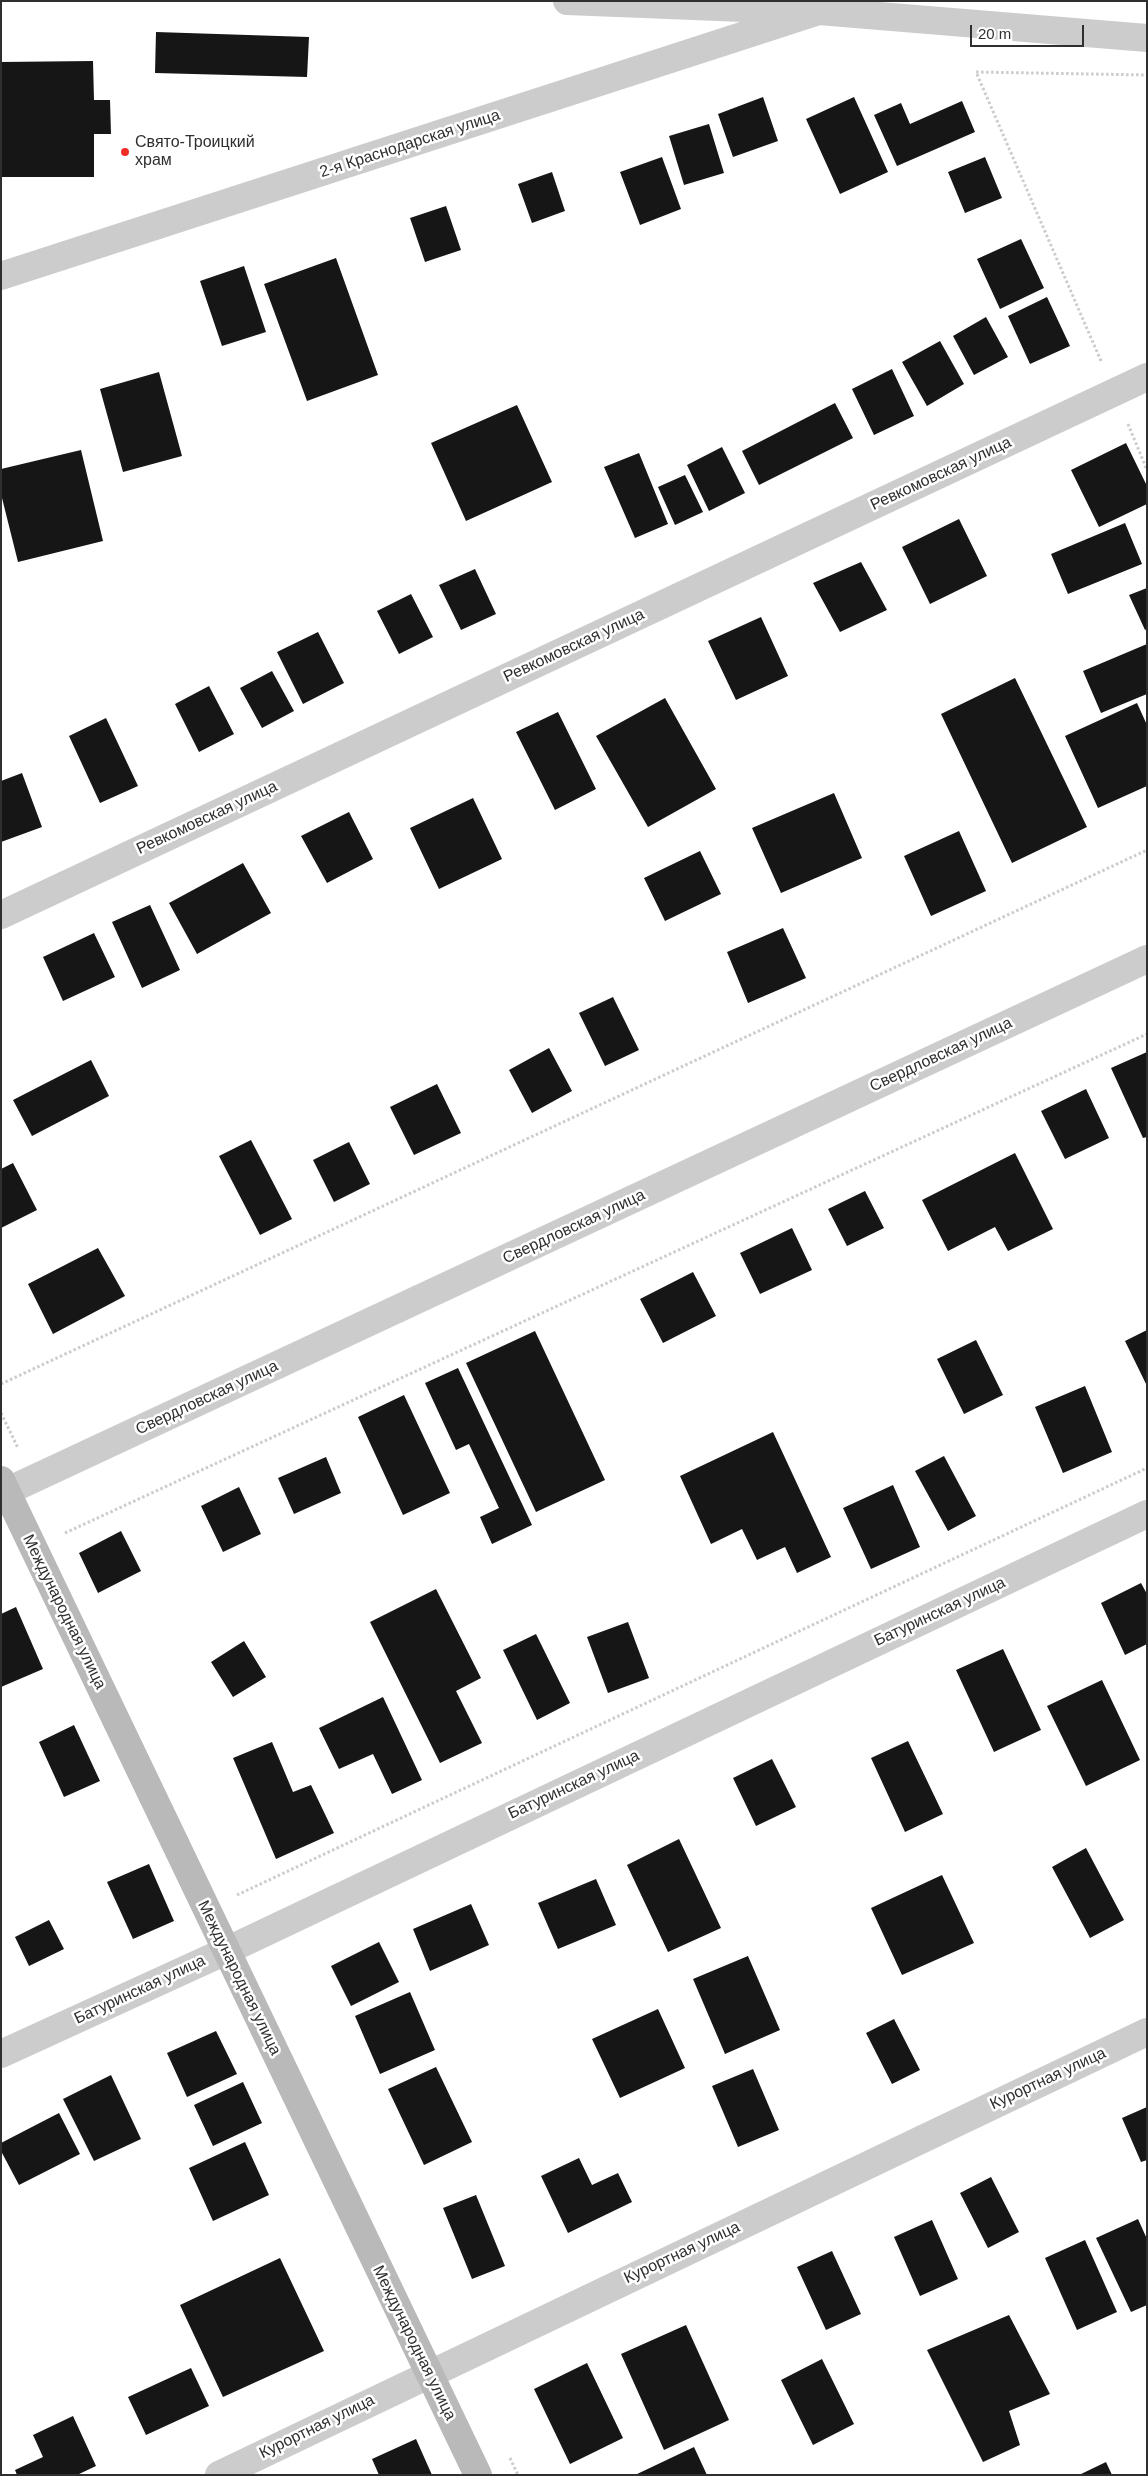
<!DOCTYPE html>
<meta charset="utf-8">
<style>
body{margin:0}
#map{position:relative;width:1148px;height:2476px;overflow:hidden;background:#fff;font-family:Arial,sans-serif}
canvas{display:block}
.frame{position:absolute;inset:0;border:2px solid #2f2f2f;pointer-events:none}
.scale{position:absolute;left:970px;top:25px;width:114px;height:22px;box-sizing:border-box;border:2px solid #2f2f2f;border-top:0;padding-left:6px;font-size:15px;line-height:18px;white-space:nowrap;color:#2f2f2f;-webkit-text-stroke:4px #fff;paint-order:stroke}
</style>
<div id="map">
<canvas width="1148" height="2476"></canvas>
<div class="frame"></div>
<div class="scale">20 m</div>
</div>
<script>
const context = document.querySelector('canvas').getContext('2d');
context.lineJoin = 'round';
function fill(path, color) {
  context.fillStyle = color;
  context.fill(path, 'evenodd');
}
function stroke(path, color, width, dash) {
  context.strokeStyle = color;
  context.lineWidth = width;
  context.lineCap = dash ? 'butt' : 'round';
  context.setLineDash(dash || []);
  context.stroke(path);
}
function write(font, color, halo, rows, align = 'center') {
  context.font = font + ' Arial,sans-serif';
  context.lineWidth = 5;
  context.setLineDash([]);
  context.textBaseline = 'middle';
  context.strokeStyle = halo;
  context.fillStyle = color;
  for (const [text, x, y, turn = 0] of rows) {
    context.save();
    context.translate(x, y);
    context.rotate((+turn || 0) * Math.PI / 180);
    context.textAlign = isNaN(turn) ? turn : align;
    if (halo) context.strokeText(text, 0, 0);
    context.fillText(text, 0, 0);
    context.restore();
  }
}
const building = new Path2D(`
 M156,32L309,37L307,77L155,73Z
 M93,61L94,100H110L111,134H94V177H1V62Z
 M763,97L778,141L733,157L718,114Z
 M854,97L888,172L840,194L806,119Z
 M962,101L975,132L897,166L874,115L901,103L910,124Z
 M709,124L724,173L684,185L669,136Z
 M662,157L681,209L640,225L620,172Z
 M985,157L1002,198L965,213L948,172Z
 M552,172L565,211L532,223L518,184Z
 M446,206L461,250L425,262L410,218Z
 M1021,239L1044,288L1000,309L977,259Z
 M336,258L378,375L307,401L264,284Z
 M244,266L266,332L222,346L200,281Z
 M1047,297L1070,346L1030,364L1008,316Z
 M986,317L1008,357L974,375L953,336Z
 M940,341L964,384L927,406L902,362Z
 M892,369L914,416L874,435L852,389Z
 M159,372L182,456L123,472L100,389Z
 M835,403L853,438L759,485L742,451Z
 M517,405L552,482L466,521L431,443Z
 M1126,443L1147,486V504L1099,527L1071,470Z
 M722,447L745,493L709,511L687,465Z
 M81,450L103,541L18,562L1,494V469Z
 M639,453L668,524L635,538L604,467Z
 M685,475L703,512L675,525L658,487Z
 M959,519L987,576L930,604L902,547Z
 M1125,523L1142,564L1068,594L1051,554Z
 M861,562L887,610L840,632L813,583Z
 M475,569L496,614L461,630L439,585Z
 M1147,588V629L1145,630L1129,595Z
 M411,594L433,637L399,654L377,611Z
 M761,617L788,676L736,700L708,641Z
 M318,632L344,683L303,704L277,652Z
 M1147,644V694L1101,713L1083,671Z
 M272,671L294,711L262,728L240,688Z
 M1015,678L1087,827L1012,863L941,714Z
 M209,686L234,734L199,752L175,704Z
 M665,698L716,789L648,827L596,736Z
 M1137,703L1147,725V786L1098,808L1065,736Z
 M558,712L596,789L555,810L516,732Z
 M106,718L138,786L100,803L69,736Z
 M22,773L42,827L1,842V781Z
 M834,793L862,858L781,893L752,828Z
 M473,798L502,859L439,889L410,828Z
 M349,812L373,859L327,883L301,836Z
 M959,831L986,891L931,916L904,856Z
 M700,851L721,894L665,921L644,878Z
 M243,863L271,913L197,954L169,903Z
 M150,905L180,970L142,988L112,922Z
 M783,928L806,978L748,1003L727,952Z
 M94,933L115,977L63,1001L43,957Z
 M613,997L639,1050L605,1066L579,1013Z
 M549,1048L572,1091L532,1113L509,1070Z
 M1147,1052V1137L1143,1138L1111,1068Z
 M91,1060L109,1096L32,1136L13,1100Z
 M437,1084L461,1133L414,1155L390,1107Z
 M1086,1089L1109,1138L1065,1159L1041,1111Z
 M251,1140L292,1219L260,1235L219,1156Z
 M349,1142L370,1184L334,1202L313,1160Z
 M1015,1153L1053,1229L1008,1251L995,1227L948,1251L922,1200Z
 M13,1163L37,1210L1,1228V1169Z
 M865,1191L884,1228L847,1246L828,1209Z
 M792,1228L812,1270L760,1294L740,1253Z
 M98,1248L125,1296L53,1334L28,1284Z
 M693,1272L716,1316L663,1343L640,1299Z
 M1147,1330V1386L1125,1341Z
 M535,1331L605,1480L536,1512L466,1363Z
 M976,1340L1003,1395L964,1414L937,1359Z
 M458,1368L532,1525L492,1544L480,1517L499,1508L469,1444L456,1450L425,1383Z
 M1085,1386L1112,1452L1063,1473L1035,1407Z
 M404,1395L450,1493L403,1515L358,1417Z
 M773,1432L831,1557L797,1573L785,1547L757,1560L742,1529L711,1544L680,1476Z
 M944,1456L976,1516L948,1531L915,1471Z
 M326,1457L341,1493L294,1514L278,1478Z
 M893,1485L920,1547L871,1569L843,1508Z
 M239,1487L261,1534L223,1552L201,1506Z
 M121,1531L141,1571L98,1593L79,1553Z
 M1141,1583L1147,1594V1644L1125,1655L1101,1603Z
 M436,1589L481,1678L456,1691L482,1743L440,1763L370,1622Z
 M16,1607L43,1669L1,1687V1614Z
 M628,1622L649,1678L608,1693L587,1637Z
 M536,1634L570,1703L537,1720L503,1650Z
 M244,1641L266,1677L233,1697L211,1662Z
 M1003,1649L1041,1730L994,1752L956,1670Z
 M1102,1680L1140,1760L1086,1786L1047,1706Z
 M383,1697L422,1780L392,1794L373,1754L339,1769L319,1728Z
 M74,1725L100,1781L64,1797L39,1742Z
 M908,1741L943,1814L905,1832L871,1758Z
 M272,1742L293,1792L311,1785L334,1833L276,1859L233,1758Z
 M772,1759L796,1807L756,1826L733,1778Z
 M679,1839L721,1928L668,1952L627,1865Z
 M1086,1848L1124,1920L1090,1938L1052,1867Z
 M149,1864L174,1921L133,1939L107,1882Z
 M942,1875L974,1943L902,1975L871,1908Z
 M596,1879L616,1925L558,1949L538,1903Z
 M471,1904L489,1945L430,1971L413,1929Z
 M49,1920L64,1949L29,1966L15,1937Z
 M379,1942L399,1982L351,2006L331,1966Z
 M748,1956L780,2030L725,2054L693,1979Z
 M410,1992L435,2050L380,2074L355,2016Z
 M658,2009L685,2068L620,2098L592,2039Z
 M894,2019L920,2070L892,2084L866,2033Z
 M216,2031L237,2074L187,2097L167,2053Z
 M436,2067L472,2142L424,2165L388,2089Z
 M753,2069L779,2130L738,2147L712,2086Z
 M111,2075L141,2139L94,2161L63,2099Z
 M243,2082L262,2123L213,2146L194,2105Z
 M1147,2107V2160L1141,2162L1122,2118Z
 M59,2113L80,2154L19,2185L1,2151V2143Z
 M245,2142L269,2195L213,2221L189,2168Z
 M579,2158L592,2185L618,2173L632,2202L568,2233L541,2176Z
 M991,2177L1019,2232L988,2248L960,2193Z
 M476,2195L505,2266L472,2279L443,2208Z
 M1138,2219L1147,2239V2305L1131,2312L1096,2238Z
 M932,2220L958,2279L920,2296L894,2237Z
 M1085,2240L1117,2312L1077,2330L1045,2258Z
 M832,2251L861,2314L826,2330L797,2267Z
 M280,2258L324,2351L223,2397L180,2305Z
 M1009,2315L1050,2394L1009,2411L1020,2445L983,2462L927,2350Z
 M686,2325L729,2420L664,2450L621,2354Z
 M822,2359L854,2424L813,2445L781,2380Z
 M587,2363L623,2438L570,2464L534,2389Z
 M191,2368L209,2406L146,2435L128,2397Z
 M73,2416L96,2466L77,2475H17L15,2470L43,2457L33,2435Z
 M416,2439L432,2475H379L372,2459Z
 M694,2447L707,2475H635Z
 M1106,2462L1112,2475H1079Z`);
const path = new Path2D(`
 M1101,361L976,72L1147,75
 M1128,424L1147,470
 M1,1384L1147,850
 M1,1413L18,1448
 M65,1533L1147,1034
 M237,1895L1147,1468
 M510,2458L518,2475`);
const street = new Path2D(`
 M567,1L819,11L1147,38
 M1,276L819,11
 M1,915L1147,377
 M1,1494L1147,959
 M1,2054L226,1951L1147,1514
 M219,2475L1147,2032`);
const secondary = new Path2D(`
 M1,1480L478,2475`);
const markers = [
 [125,152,5,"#f02e27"]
];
const poiNames = [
 ["Свято-Троицкий",135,143],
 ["храм",135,161]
];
const streetNames = [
 ["2-я Краснодарская улица",410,144,-18],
 ["Ревкомовская улица",941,474,-25],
 ["Ревкомовская улица",574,646,-25],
 ["Ревкомовская улица",207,818,-25],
 ["Свердловская улица",941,1055,-25],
 ["Свердловская улица",574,1227,-25],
 ["Свердловская улица",207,1398,-25],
 ["Международная улица",64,1612,64],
 ["Батуринская улица",940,1612,-25],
 ["Батуринская улица",574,1785,-25],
 ["Международная улица",239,1978,64],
 ["Батуринская улица",140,1990,-25],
 ["Курортная улица",1048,2079,-25],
 ["Курортная улица",682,2253,-25],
 ["Международная улица",414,2343,64],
 ["Курортная улица",317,2427,-26]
];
fill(building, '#161616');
stroke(path, '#ccc', 3, [2.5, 2.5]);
stroke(street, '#ccc', 28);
stroke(secondary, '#b9b9b9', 28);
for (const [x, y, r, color] of markers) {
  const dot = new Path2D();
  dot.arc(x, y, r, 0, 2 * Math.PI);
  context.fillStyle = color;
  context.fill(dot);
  stroke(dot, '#fff', 2);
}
write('16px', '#2f2f2f', '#fff', poiNames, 'left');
write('16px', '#2f2f2f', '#fff', streetNames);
</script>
